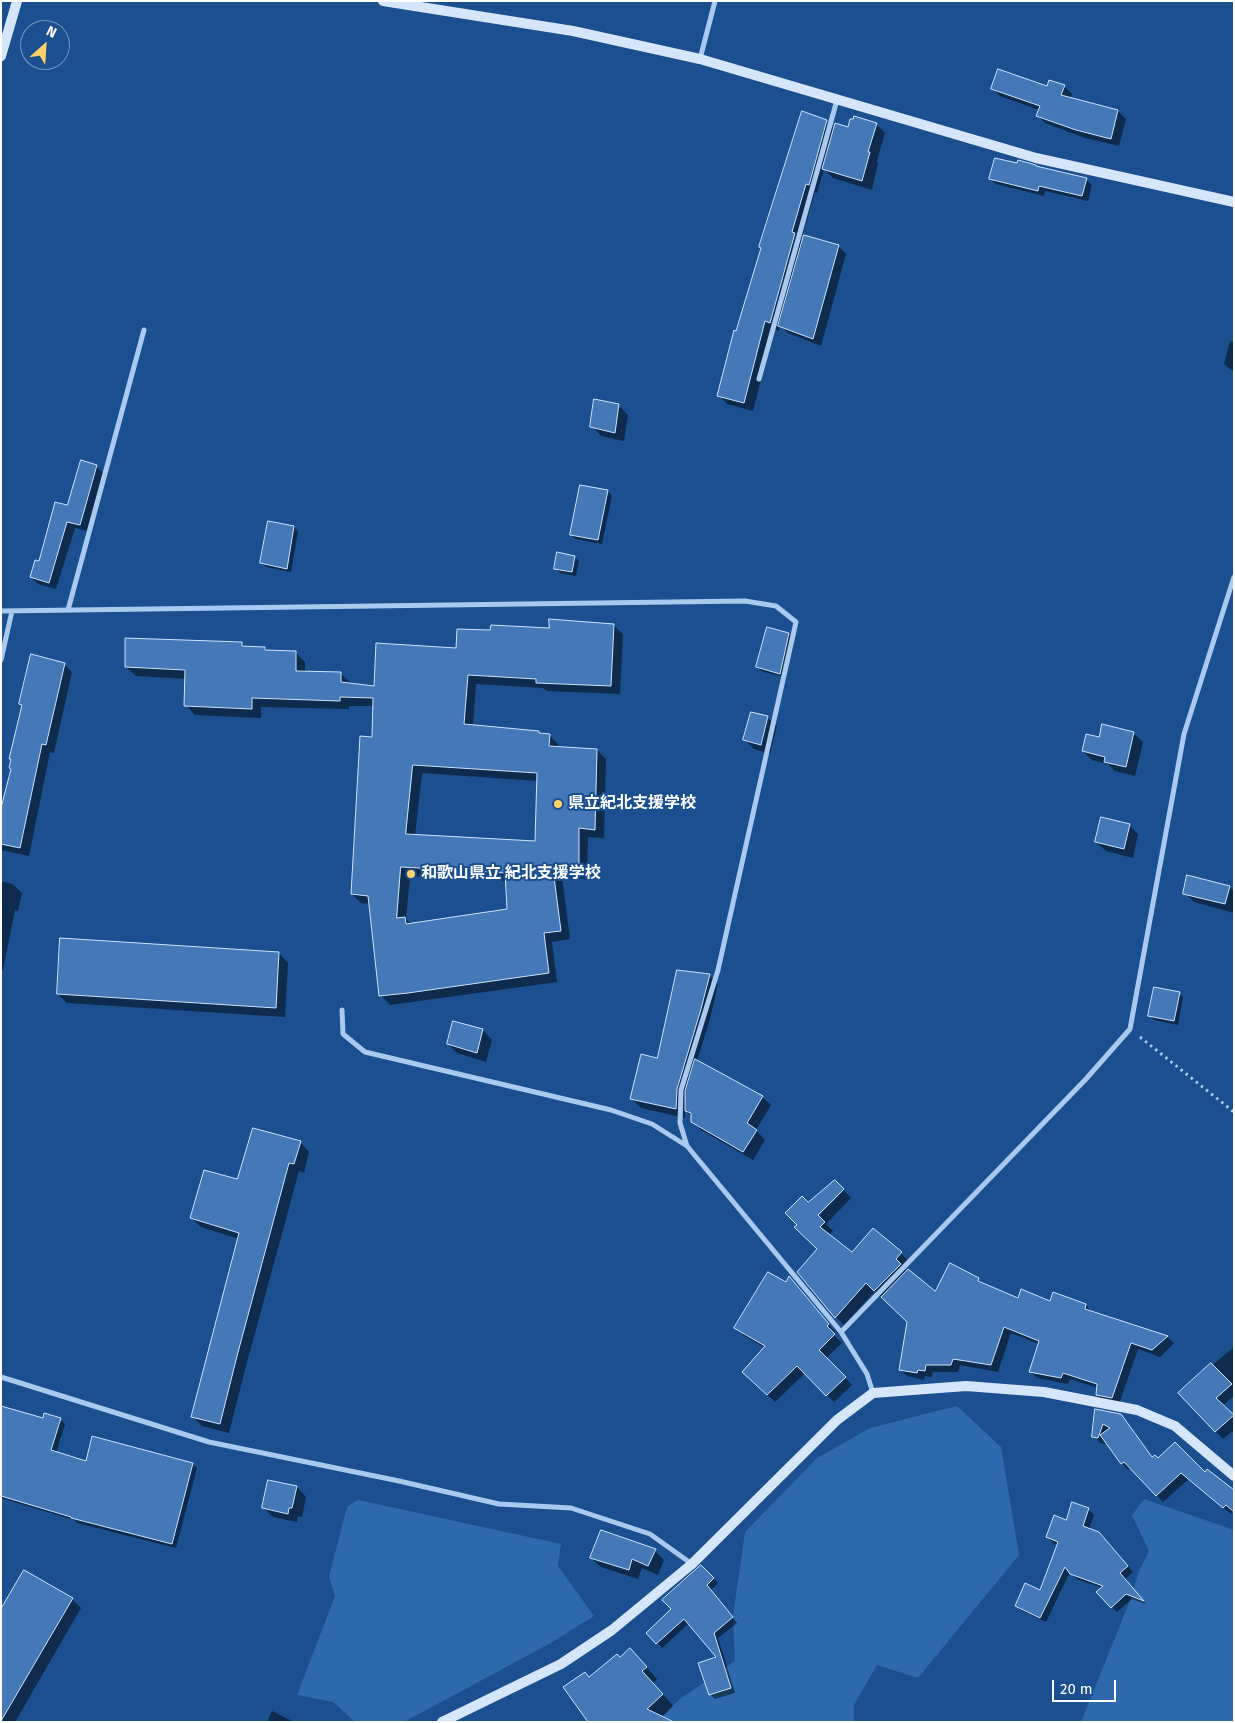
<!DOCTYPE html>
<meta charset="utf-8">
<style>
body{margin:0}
#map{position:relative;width:1235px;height:1723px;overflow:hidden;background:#1b4f8f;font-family:"Fira Sans",sans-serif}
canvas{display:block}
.frame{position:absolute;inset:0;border:2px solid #fff;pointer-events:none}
.north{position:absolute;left:20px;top:20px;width:50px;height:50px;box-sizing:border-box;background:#1b4f8f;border:1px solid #7695bc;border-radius:50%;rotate:26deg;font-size:14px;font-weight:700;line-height:20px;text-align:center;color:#fff}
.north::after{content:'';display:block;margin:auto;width:18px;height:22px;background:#ffd166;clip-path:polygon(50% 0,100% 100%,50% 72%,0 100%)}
.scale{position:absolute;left:1052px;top:1680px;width:64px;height:22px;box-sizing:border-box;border:2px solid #fff;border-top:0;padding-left:6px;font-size:15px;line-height:18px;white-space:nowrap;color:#fff;-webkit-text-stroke:4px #1b4f8f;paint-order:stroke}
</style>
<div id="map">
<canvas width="1235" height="1723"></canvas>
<div class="frame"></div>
<div class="north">N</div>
<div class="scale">20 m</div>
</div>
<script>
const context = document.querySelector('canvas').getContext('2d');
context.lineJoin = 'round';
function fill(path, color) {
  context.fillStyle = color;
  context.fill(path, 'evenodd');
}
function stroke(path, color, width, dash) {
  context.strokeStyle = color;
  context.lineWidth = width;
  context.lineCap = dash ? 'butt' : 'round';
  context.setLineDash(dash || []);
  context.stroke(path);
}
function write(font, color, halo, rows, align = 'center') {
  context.font = font + ' "Fira Sans","Noto Sans JP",sans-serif';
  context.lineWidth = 4;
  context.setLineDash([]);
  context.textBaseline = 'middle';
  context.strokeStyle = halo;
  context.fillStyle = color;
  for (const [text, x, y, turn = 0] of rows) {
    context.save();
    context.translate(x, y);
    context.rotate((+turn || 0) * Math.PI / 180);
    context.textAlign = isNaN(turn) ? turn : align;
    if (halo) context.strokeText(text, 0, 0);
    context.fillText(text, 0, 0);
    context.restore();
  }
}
const green = new Path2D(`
 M957,1406L1001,1447L1019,1555L918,1678L877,1665L854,1705V1722H656L680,1699L735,1661L733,1616L745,1532L817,1458L870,1428Z
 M1144,1499L1234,1530V1722H1081L1131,1598L1139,1571L1149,1551L1132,1515Z
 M358,1500L561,1544L558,1566L594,1616L549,1644L404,1722H355L333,1702L297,1695L335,1596L329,1577L347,1507Z`);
const shadow = new Path2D(`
 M1064,86L1072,94L1071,98L1118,111L1126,119L1119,146L1085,138L1045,123L1037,115L1039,110L1000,96L992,88Z
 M826,121L835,129L876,124L885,133L877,161L878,163L872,190L833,178L824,169L817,193L815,192L801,240L803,242L838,246L846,254L821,346L788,333L780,326L779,331L774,329L753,411L727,404L719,395L737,332Z
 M1018,165L1035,166L1086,179L1092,185L1088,201L1045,191L1044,196L996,184L990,178Z
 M1230,341L1234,342V372L1224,364Z
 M618,405L628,415L624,441L601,436L592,426Z
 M96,466L103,473L87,531L75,528L56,589L38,584L31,577L40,562L68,507Z
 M608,491L612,496L602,544L575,539L571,535Z
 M269,523L294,527L298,532L291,572L266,567L262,563Z
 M574,557L579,561L576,576L560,573L556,568Z
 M613,625L623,634L620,694L547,691L543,688L476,684L473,726L538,732L541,734L549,735L558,744V748L597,750L606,759L604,838L588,837L587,879L562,877L570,939L552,942L557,982L390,1005L381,995L370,904L361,903L352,894L374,738V706H349V709L261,707V718L195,715L186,705V679L136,676L126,667L241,643L246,647L265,648L269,652L296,653L305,662V672L340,673L350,682V685L375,688L491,632ZM422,773L538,781L536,842L415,836ZM410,876L507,881L508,910L411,924L406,919Z
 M788,634L793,639L784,677L761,671L757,667Z
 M64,664L72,672L54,753L50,752L29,856L1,850V813L12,770L23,706L21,704Z
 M767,717L777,726L770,754L754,749L745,740Z
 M1133,733L1143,742L1135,776L1115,771L1108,764L1092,760L1083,751L1100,738Z
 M1129,825L1138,834L1133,858L1106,851L1096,842Z
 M1,881L12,884L22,893L18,911L15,910L3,970L1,969Z
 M1230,887L1234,891V913L1194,902L1185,893Z
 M279,953L288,963L285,1017L67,1003L58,994Z
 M709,975L718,984L710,1019L697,1061L762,1097L771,1105L756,1130L765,1140L753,1160L701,1130L692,1121V1117L685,1110V1118L641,1108L632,1099Z
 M1179,993L1183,997L1178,1025L1154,1020L1150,1016Z
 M483,1030L492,1040L486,1062L457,1053L448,1044Z
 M300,1142L309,1152L304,1173L299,1171L246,1366L229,1433L202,1426L192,1416L239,1239L201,1227L191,1218L238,1181Z
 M844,1190L851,1198L826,1224L833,1231L829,1235L852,1254L901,1253L909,1262L904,1268L936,1293L978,1279L984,1285L1018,1299L1051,1303L1054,1294L1086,1305L1092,1313L1167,1337L1174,1343L1160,1357L1138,1349L1119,1404L1104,1402L1097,1395L1098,1388L1070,1379L1068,1384L1037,1378L1030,1371L1039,1344L1011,1333L998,1372L960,1365L958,1372H933L932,1377L925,1376L924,1380L907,1376L900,1369L908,1322L875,1291L844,1325L836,1317L818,1249L813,1218L815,1220Z
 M786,1283L797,1286L836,1333L834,1335L842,1343L826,1358L852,1385L834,1402L805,1373L775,1402L744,1372L765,1348L743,1335L736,1328Z
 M1234,1347V1396L1222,1406L1234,1417V1430L1223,1439L1179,1393Z
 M1,1407L44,1420L60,1419L65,1424L56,1453L87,1462L193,1464L197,1468L176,1548L77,1523L74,1520L1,1498Z
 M1096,1410L1120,1415L1127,1422L1153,1458L1205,1474L1233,1511L1231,1514L1189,1479L1163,1502L1131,1468L1128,1470L1122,1463L1106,1441L1105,1444L1100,1443L1094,1436Z
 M297,1487L306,1497L302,1517L298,1516L297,1522L273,1517L264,1508Z
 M1088,1509L1094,1515L1089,1529L1104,1539L1133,1572L1124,1580L1146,1604L1132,1599L1117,1612L1112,1607L1102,1588L1077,1579L1070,1572L1046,1622L1022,1611L1016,1606L1040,1592L1058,1545L1053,1543L1047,1537L1067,1521Z
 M655,1551L664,1560L658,1575L642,1568L638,1579L601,1567L591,1558Z
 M701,1566L718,1583L711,1590L737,1623L718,1638L735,1693L715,1699L710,1694L718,1658L689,1623L662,1648L648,1633L673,1609Z
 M72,1599L81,1608L15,1722H1V1611Z
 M620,1658L641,1661L657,1679L653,1683L673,1706L661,1718L590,1678Z
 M272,1711L294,1722H267Z`);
const building = new Path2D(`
 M998,69L1047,86L1049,80L1065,85L1061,95L1118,110L1111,139L1076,130L1036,116L1040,106L991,89Z
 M802,111L827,120L809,185L806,184L792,232L795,233L770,323L765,321L744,403L717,396L734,330L736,331L761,248L759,247Z
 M854,116L877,123L868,152H870L862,181L822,169L835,123L848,127L850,119H853Z
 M995,158L1017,163L1018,160L1036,165V166L1087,178L1082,196L1039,186L1038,191L989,179Z
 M804,235L839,245L813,339L778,326Z
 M594,399L619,404L615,433L590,427Z
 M81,460L97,465L80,525L67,522L49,583L30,577L35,560L39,561L55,502L67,505Z
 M580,485L608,490L598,540L570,535Z
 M268,521L294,526L287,569L260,563Z
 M557,552L575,556L572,572L554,569Z
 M549,619L614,624L611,686L536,683V679L468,675L464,724L539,731V733L550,734L549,746L597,749L595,830L579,828V871L553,869L561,931L544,933L549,973L408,993L379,996L368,896L351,894L360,736L372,737L373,698L340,697V701L252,698V709L184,706L185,670L125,667V638L242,642V646L265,647V650L296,651V671L341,672V682L374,686L376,643L456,648L457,629L490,630L491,625L549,628ZM413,765L537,773L535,841L406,834ZM401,867L505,873L507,909L406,924L405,917L397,918Z
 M767,627L789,633L780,674L756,667Z
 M31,654L65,663L46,745L42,744L20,848L1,844V808L11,769L9,768L11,759H9L22,705L19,704Z
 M751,712L768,716L761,745L743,740Z
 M1102,724L1134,732L1126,767L1104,762L1105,757L1082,751L1086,734L1099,737Z
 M1101,817L1130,824L1124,849L1095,842Z
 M1187,875L1230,886L1225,904L1183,894Z
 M60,938L279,952L276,1008L57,994Z
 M677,970L710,974L701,1009L677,1089L676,1109L630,1099L641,1054L657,1058Z
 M1154,987L1180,992L1174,1021L1148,1016Z
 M453,1021L483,1029L477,1053L447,1044Z
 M695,1059L763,1096L747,1123L757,1130L743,1152L691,1122V1113L685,1111V1091Z
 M253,1128L301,1141L294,1164L289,1163L237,1356L220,1424L191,1417L239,1233L190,1218L204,1170L237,1179Z
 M835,1180L844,1189L818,1215L825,1222L820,1227L852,1252L873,1228L902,1252L896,1259L901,1264L874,1291L866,1283L835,1318L797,1272L817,1249L794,1227L797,1225L785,1213L802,1196L808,1202Z
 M950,1263L979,1278L978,1281L1018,1298L1021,1289L1050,1301L1053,1292L1086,1304L1085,1309L1168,1336L1152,1350L1131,1343L1112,1398L1096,1395L1097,1384L1063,1373L1061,1378L1029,1372L1039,1341L1004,1327L991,1365L953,1359L951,1365H926L925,1371L918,1370L917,1373L899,1370L907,1322L881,1297L908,1269L935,1291Z
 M768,1272L786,1282L789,1276L829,1324L827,1326L835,1334L819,1350L846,1377L826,1396L797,1366L767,1395L742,1372L765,1346L734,1328Z
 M1211,1363L1232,1384L1216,1398L1234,1415L1215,1432L1178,1393Z
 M1,1406L43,1418L44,1413L61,1418L51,1450L86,1461L92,1436L193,1463L172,1544L71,1518V1517L1,1496Z
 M1095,1409L1121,1414L1152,1457L1155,1455L1158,1458L1175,1442L1205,1472L1207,1469L1234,1490V1512L1226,1505L1223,1508L1181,1473L1156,1496L1124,1462L1121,1464L1100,1435L1110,1428L1103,1424L1098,1438L1092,1437Z
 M268,1480L297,1486L292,1508H289L288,1514L262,1508Z
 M1072,1502L1089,1508L1083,1526L1099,1532L1128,1566L1120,1573L1144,1601L1126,1594L1111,1608L1096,1592L1103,1586L1070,1574L1065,1567L1040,1618L1015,1606L1025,1583L1040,1590L1058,1542L1046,1537L1054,1515L1066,1520Z
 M601,1530L656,1549L648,1566L632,1559L629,1570L590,1558Z
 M701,1565L714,1578L707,1585L733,1617L714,1633L731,1688L709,1695L698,1663L716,1657L684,1619L656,1644L646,1633L671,1609L662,1600Z
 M24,1570L73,1598L1,1721V1609Z
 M630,1648L647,1667L642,1671L663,1694L647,1709L674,1722H588L563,1687L585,1672L589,1677L617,1654L620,1657Z`);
const path = new Path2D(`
 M1140,1037L1234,1112`);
const street = new Path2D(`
 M700,59L715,1
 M759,379L837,100
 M68,610L144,330
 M1,611L745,601L776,606L796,622L718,970L681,1090L680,1123L687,1146
 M1,660L12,611
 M342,1010L343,1034L365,1052L611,1110L652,1124L687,1146L841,1332L867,1374L873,1393
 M841,1332L1086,1079L1130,1029L1184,734L1234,577
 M1,1377L209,1442L399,1481L499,1504L571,1508L650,1534L692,1564`);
const secondary = new Path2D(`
 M383,1L573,31L700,59L1036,158L1234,202
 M1,56L17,1
 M442,1722L561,1664L612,1630L692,1564L837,1420L873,1393L966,1386L1044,1392L1137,1410L1175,1426L1234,1476`);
const markers = [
 [558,804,5,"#ffd166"],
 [411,874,5,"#ffd166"]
];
const poiNames = [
 ["県立紀北支援学校",568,804],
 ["和歌山県立 紀北支援学校",421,874]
];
fill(green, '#2e69ad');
fill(shadow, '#0007');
fill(building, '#4478b7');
stroke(building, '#cfe3fa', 1);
stroke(path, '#a9c9ee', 3, [2.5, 4]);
stroke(street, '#a9c9ee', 5);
stroke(secondary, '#d6e6fa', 10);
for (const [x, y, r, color] of markers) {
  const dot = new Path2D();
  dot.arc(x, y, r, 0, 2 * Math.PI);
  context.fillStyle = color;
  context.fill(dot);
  stroke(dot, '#1b4f8f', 2);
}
write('bold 16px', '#fff', '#1b4f8f', poiNames, 'left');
</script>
